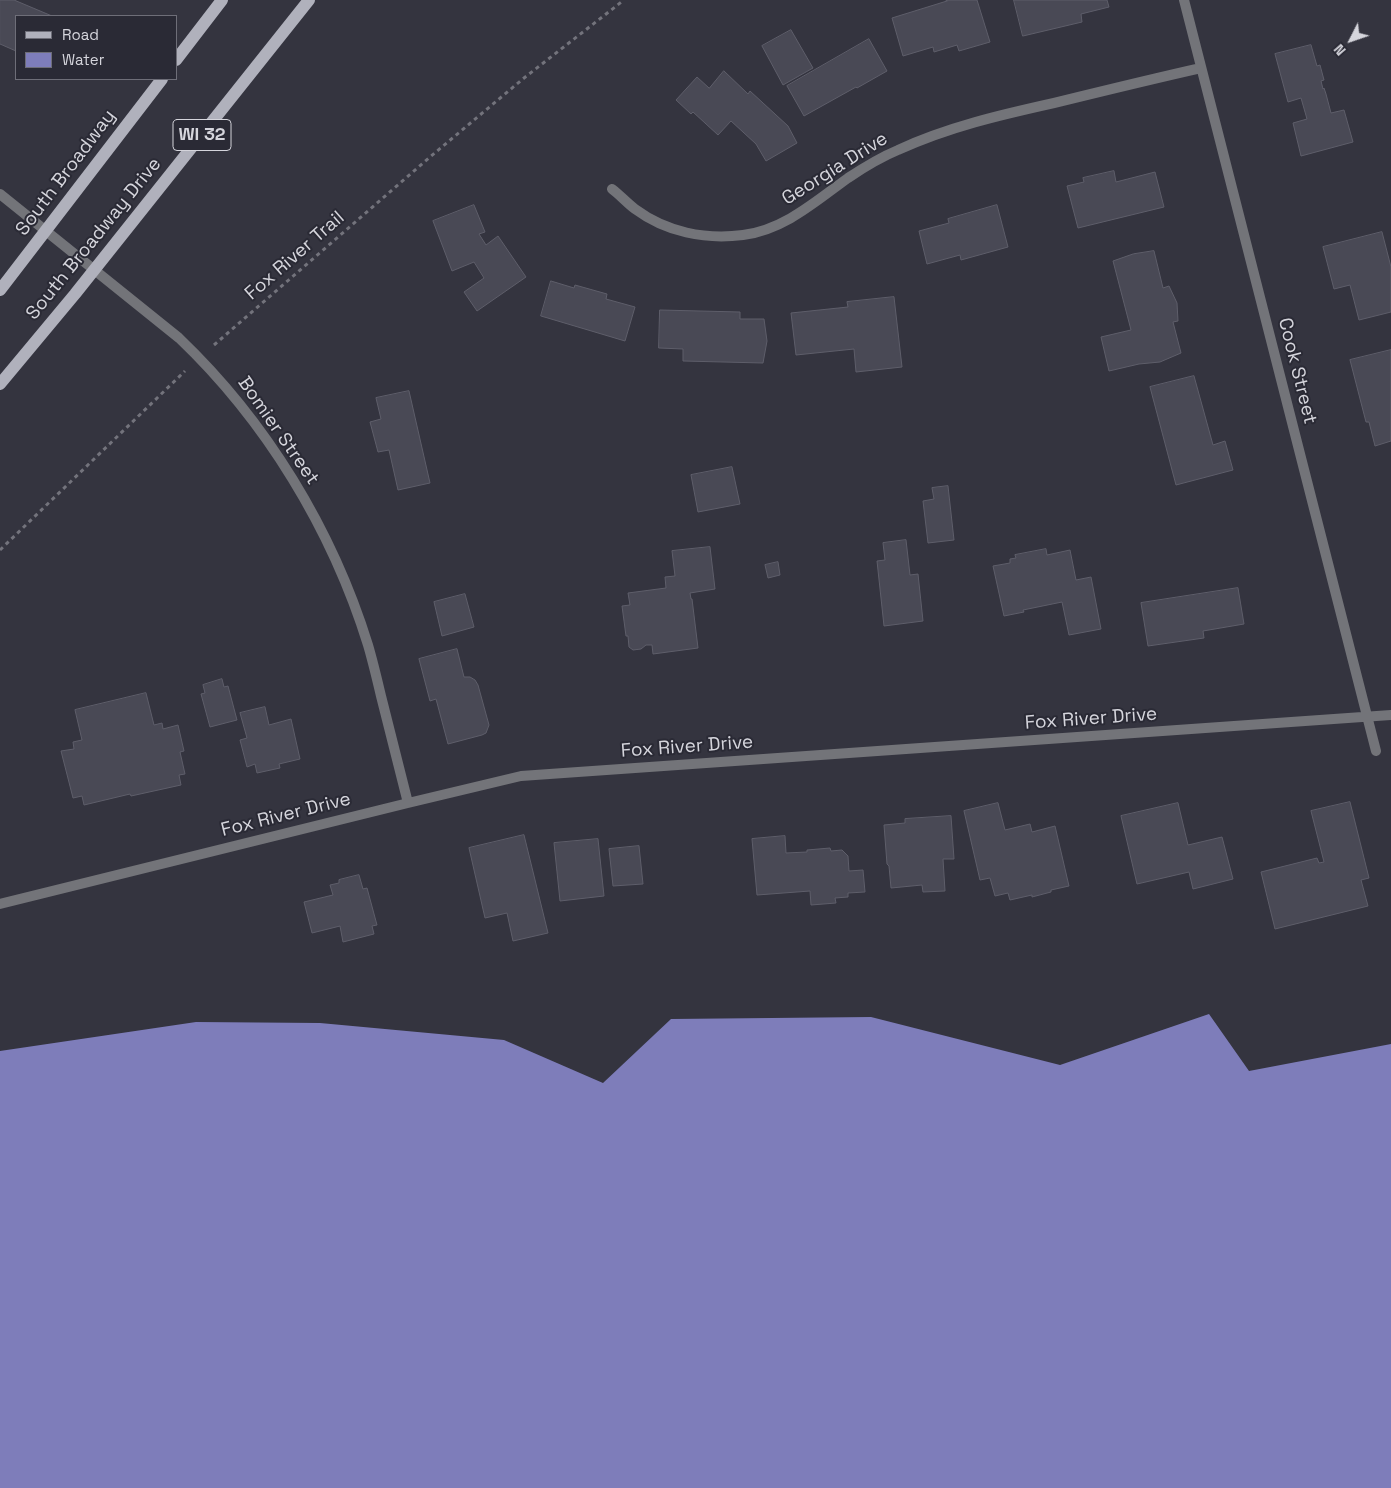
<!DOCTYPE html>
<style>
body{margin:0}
#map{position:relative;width:1391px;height:1488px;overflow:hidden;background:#34343f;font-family:"Space Grotesk",sans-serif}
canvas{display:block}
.legend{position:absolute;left:15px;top:15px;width:162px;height:65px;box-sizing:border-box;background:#2a2a35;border:1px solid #6e6e78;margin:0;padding:6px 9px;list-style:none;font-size:15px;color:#d5d5dc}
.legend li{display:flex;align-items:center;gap:10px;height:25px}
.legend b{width:25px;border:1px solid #6e6e78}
.north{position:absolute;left:1326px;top:15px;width:50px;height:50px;-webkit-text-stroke:4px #2a2a35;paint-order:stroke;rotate:229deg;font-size:14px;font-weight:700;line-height:20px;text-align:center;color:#d5d5dc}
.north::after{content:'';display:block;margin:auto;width:18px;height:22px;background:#d5d5dc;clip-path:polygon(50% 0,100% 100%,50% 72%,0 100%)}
</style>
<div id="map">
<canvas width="1391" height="1488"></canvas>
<ul class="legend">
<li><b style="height:6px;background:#b0b1bc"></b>Road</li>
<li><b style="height:14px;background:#7e7dba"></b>Water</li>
</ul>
<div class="north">N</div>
</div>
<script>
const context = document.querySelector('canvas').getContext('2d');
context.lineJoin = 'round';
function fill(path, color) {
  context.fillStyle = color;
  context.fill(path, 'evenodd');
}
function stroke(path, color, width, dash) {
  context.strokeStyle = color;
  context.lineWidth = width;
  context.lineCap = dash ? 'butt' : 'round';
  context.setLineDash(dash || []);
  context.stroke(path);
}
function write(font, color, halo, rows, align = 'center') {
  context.font = font + ' "Space Grotesk",sans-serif';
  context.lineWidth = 4;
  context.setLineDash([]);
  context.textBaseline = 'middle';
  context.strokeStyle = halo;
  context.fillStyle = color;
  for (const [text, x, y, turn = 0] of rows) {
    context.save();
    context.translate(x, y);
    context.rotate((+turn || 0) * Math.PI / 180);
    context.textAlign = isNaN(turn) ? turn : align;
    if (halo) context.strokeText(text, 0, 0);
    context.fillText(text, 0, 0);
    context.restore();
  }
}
const water = new Path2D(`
 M1209,1014L1249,1071L1391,1044V1488H0V1051L196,1022L320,1023L504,1040L603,1083L671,1019L871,1017L1060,1065Z`);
const building = new Path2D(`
 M0,0H14L52,16H16V51L0,44Z
 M946,0H977L990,42L959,51L957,45L934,52L933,47L903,56L892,18L947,1Z
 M1014,0H1107L1109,7L1081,14L1082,22L1023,36Z
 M791,30L813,68L783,85L762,46Z
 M869,39L887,71L857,88L856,87L804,116L787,86Z
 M1311,45L1317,66L1320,65L1324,80L1321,81L1323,89L1324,88L1326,94L1331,113L1344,110L1353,142L1301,156L1293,123L1307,119L1301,98L1288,102L1275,54Z
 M724,71L748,94L750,91L788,126L797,143L766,161L756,144L731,121L718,135L693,112L691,114L676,100L697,77L709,88Z
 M1114,171L1116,182L1155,172L1164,207L1078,228L1067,186L1084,182L1083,178Z
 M474,205L485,232L479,234L486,245L498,236L526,277L477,311L464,292L484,278L474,262L452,271L433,221Z
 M997,205L1008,247L961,260L960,255L927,264L919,231L949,223L948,219Z
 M1382,232L1391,267V312L1359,320L1350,285L1334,289L1323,247Z
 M1154,251L1163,288L1169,286L1177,303L1178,321L1173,322L1181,353L1160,362L1139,364L1109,371L1101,337L1131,330L1113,261L1133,254Z
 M551,281L574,288L575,285L607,294L606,299L635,307L625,341L541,316Z
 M894,297L902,367L856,372L854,349L796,355L791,313L848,307L847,302Z
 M660,310L740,312V319H764L767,341L763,363L683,361V349L659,348Z
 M1391,350V441L1375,446L1369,422H1366L1350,360Z
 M1194,376L1213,445L1225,441L1233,470L1176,485L1150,387Z
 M409,391L430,483L398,490L389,450L378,452L370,422L381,419L376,398Z
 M732,467L740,504L698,512L691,475Z
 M948,486L954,540L928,543L923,501L934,499L932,488Z
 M906,540L910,575L918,574L923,621L884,626L877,561L885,560L883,543Z
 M710,547L715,589L690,593L691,599H692L698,648L653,654L652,645H646L641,649L633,650L629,647L628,636H626L622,606L630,605L628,593L666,588L665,577L675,576L672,551Z
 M1046,549L1047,555L1070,550L1076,580L1091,577L1101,629L1069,635L1062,602L1023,610L1024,612L1004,616L993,566L1010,563V559L1016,558L1015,555Z
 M778,562L780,575L768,578L765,565Z
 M1238,588L1244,624L1203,631L1204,638L1148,646L1141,603Z
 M465,594L474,627L442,636L434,602Z
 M457,649L464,677H470L475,680L478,685L489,725L486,733L482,735L448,744L436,699L430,701L419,659Z
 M222,679L224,687L228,686L237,720L210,727L201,694L205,693L203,685Z
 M146,693L154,725L162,723L163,729L178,725L184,751L180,752L185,774L179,775L181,785L131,796L130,794L84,805L82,796L73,798L61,751L74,749L73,742L82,740L75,710Z
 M265,707L269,725L291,719L300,759L279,764L280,768L257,773L255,764L247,767L240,740L247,738L240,713Z
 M1350,802L1369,878L1361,880L1368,906L1275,929L1261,872L1317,858L1319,863L1324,862L1311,811Z
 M998,803L1005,830L1030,824L1032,832L1055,826L1069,886L1051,890V892L1032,897V895L1010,900L1008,893L995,896L990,878L980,880L964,811Z
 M1178,803L1188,845L1222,837L1233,879L1193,889L1189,872L1137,884L1121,816Z
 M951,816L954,859H943L945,891L923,892L922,885L891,888L889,866L887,864L884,825L905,823V819Z
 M524,835L548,933L513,941L507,913L485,918L469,848Z
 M785,836L786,853L807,852V850L830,848L831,851L842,850L848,856L849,871L863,870L865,892L848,893V897L835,898L836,903L811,905L810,891L757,895L752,839Z
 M598,839L604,896L560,901L554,843Z
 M639,846L643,884L613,886L609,849Z
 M359,875L363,889L367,888L377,925L372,926L374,934L343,942L340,926L312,933L304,902L333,895L330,885L339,883V880Z`);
const path = new Path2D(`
 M214,345L430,157L524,78L624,0
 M0,550L185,371`);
const minor = new Path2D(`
 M1184,0L1376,751
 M612,189C620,195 627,203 635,209C666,232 705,240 743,235C784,230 816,201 848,178C863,168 881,157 898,150C948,127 1000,115 1054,103C1103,91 1152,79 1201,68
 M0,194L179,338C266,421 332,529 368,645C373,662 377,679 381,696C390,732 399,767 408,803
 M0,904L408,803L521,776L1391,715`);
const primary = new Path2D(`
 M176,60L222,0
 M0,290L162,79
 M0,384L75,294L309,0`);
const shields = [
 [202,135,58]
];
const shieldNames = [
 ["WI 32",202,135]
];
const streetNames = [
 ["Georgia Drive",835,169,-32],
 ["South Broadway",66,173,-53],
 ["South Broadway Drive",94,239,-51],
 ["Fox River Trail",295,256,-41],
 ["Cook Street",1297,371,76],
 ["Bomier Street",278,431,55],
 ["Fox River Drive",1091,719,-4],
 ["Fox River Drive",687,747,-4],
 ["Fox River Drive",286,815,-14]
];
fill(water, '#7e7dba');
fill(building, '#494955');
stroke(building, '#5e5e6a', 1);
stroke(path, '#73737c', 3, [4, 4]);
stroke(minor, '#737479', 10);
stroke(primary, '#b0b1bc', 12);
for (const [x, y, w] of shields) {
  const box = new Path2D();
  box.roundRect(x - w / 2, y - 15.5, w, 31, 4);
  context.fillStyle = '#2a2a35';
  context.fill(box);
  stroke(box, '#d5d5dc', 1);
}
write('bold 18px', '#d5d5dc', null, shieldNames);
write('19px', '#d5d5dc', '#2a2a35', streetNames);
</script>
